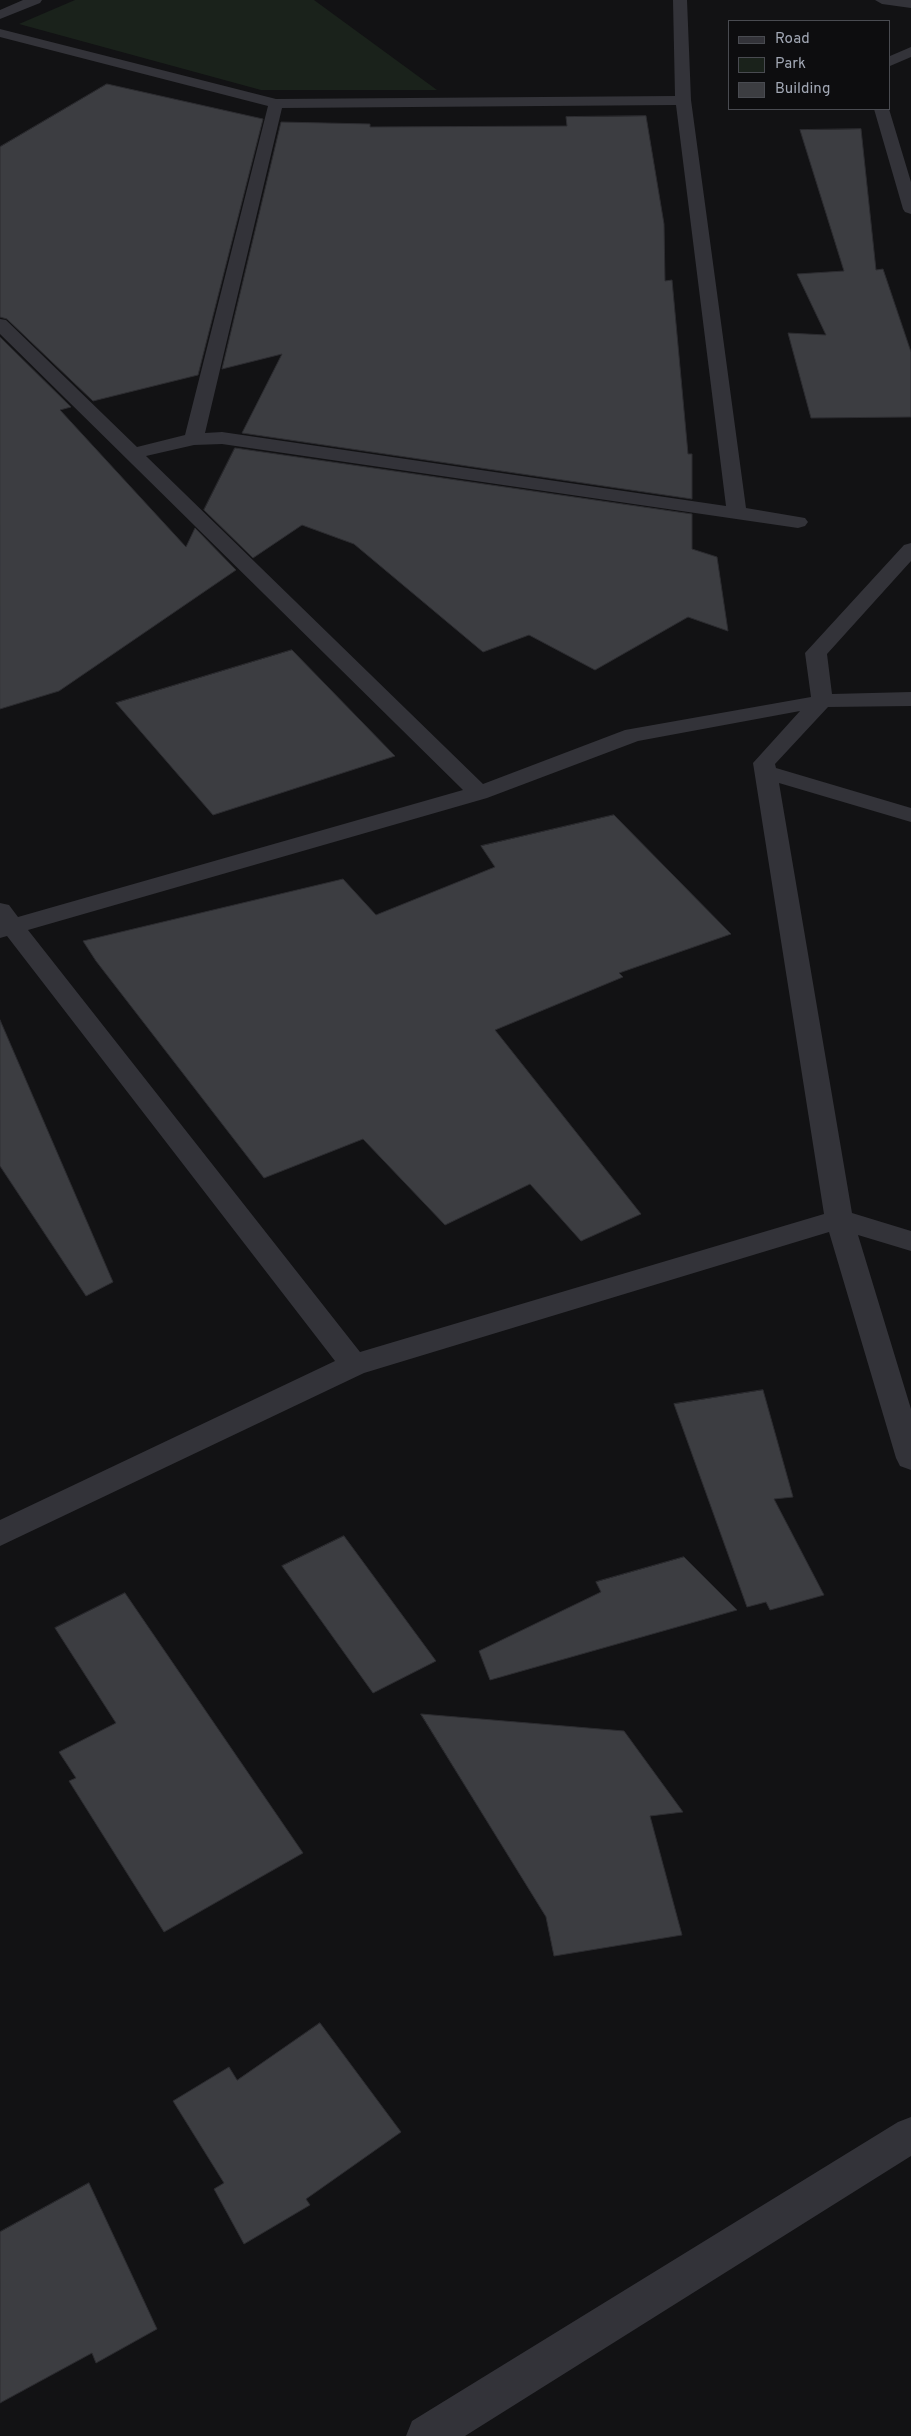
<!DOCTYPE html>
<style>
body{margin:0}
#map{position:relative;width:911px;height:2436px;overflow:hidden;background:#121214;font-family:Overpass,sans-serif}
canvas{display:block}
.legend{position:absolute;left:728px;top:20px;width:162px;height:90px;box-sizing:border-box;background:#0d0d0f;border:1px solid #494b51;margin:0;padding:6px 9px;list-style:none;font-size:15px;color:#a2a8b5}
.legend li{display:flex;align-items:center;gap:10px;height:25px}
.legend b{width:25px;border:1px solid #494b51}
</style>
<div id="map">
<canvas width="911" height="2436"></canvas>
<ul class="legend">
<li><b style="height:6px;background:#333339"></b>Road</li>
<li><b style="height:14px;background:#1a221b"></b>Park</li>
<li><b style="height:14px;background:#3c3d41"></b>Building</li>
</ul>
</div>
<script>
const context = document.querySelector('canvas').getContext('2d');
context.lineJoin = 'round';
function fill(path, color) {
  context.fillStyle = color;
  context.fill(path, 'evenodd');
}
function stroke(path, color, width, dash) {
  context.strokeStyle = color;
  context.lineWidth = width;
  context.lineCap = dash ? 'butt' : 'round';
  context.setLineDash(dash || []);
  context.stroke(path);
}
const green = new Path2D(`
 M75,0H314L437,90H261L19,24Z`);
const building = new Path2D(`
 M107,84L263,119L198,375L93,401L7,319L0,317V147Z
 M646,116L664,224L665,281L672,280L688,454H692V499L242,433L282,354L222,369L281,122L370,124V127L567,126L566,117Z
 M861,129L876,270L883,269L911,352V417L811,418L788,333L826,335L797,274L844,271L800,130Z
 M0,337L71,407L60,410L186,547L195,528L236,570L59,691L0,709Z
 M235,448L692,514V549L717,557L728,631L688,617L595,670L529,635L483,652L354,544L302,525L253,558L204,510Z
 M292,650L395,756L213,815L116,703Z
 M614,815L731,934L619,973L623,977L495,1030L641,1214L581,1241L530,1184L445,1225L363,1139L264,1178L96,961L83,941L343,879L376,915L495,867L481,846Z
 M0,1020L113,1282L86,1296L0,1166Z
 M763,1390L793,1497L774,1499L824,1595L770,1610L766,1602L747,1607L674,1404Z
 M344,1536L436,1661L373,1693L282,1566Z
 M684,1557L737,1610L490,1680L479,1651L601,1592L596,1582Z
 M125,1593L303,1853L164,1932L69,1781L76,1778L59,1752L116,1723L55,1628Z
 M421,1714L624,1731L683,1812L650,1816L682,1935L554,1956L546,1917Z
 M320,2023L401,2132L306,2199L310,2205L244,2244L214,2189L224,2183L173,2101L229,2067L237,2080Z
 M89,2183L157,2329L96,2363L92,2353L0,2403V2232Z`);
const minor = new Path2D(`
 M23,0H42L40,3L0,19V10Z
 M673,0H687L691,100L746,508L805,518L808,522L805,526L798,528L222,444L194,445L146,456L483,784L625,730L811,697L805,653L904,545L911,543V561L827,654L832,694L911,692V706L828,707L775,764L776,768L911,808V822L779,783L852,1213L911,1231V1251L858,1235L911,1409V1470L900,1466L896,1458L829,1232L364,1373L0,1546V1520L335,1361L7,936L0,938V903L9,905L18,917L463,790L0,334V319L6,320L137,447L185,435L268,106L0,37V29L276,99L675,96ZM676,105L726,506L222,432L205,433L282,108ZM800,711L753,763L824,1214L360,1352L28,930L487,798L638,741Z
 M875,0H911V8L882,4Z
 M911,47V57L890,66V56Z
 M874,109H889L911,182V214L905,212L903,209Z
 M911,2117V2156L465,2436H406L412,2421L898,2122Z`);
fill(green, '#1a221b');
fill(building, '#3c3d41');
stroke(building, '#2c2c30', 1);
fill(minor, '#333339');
</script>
